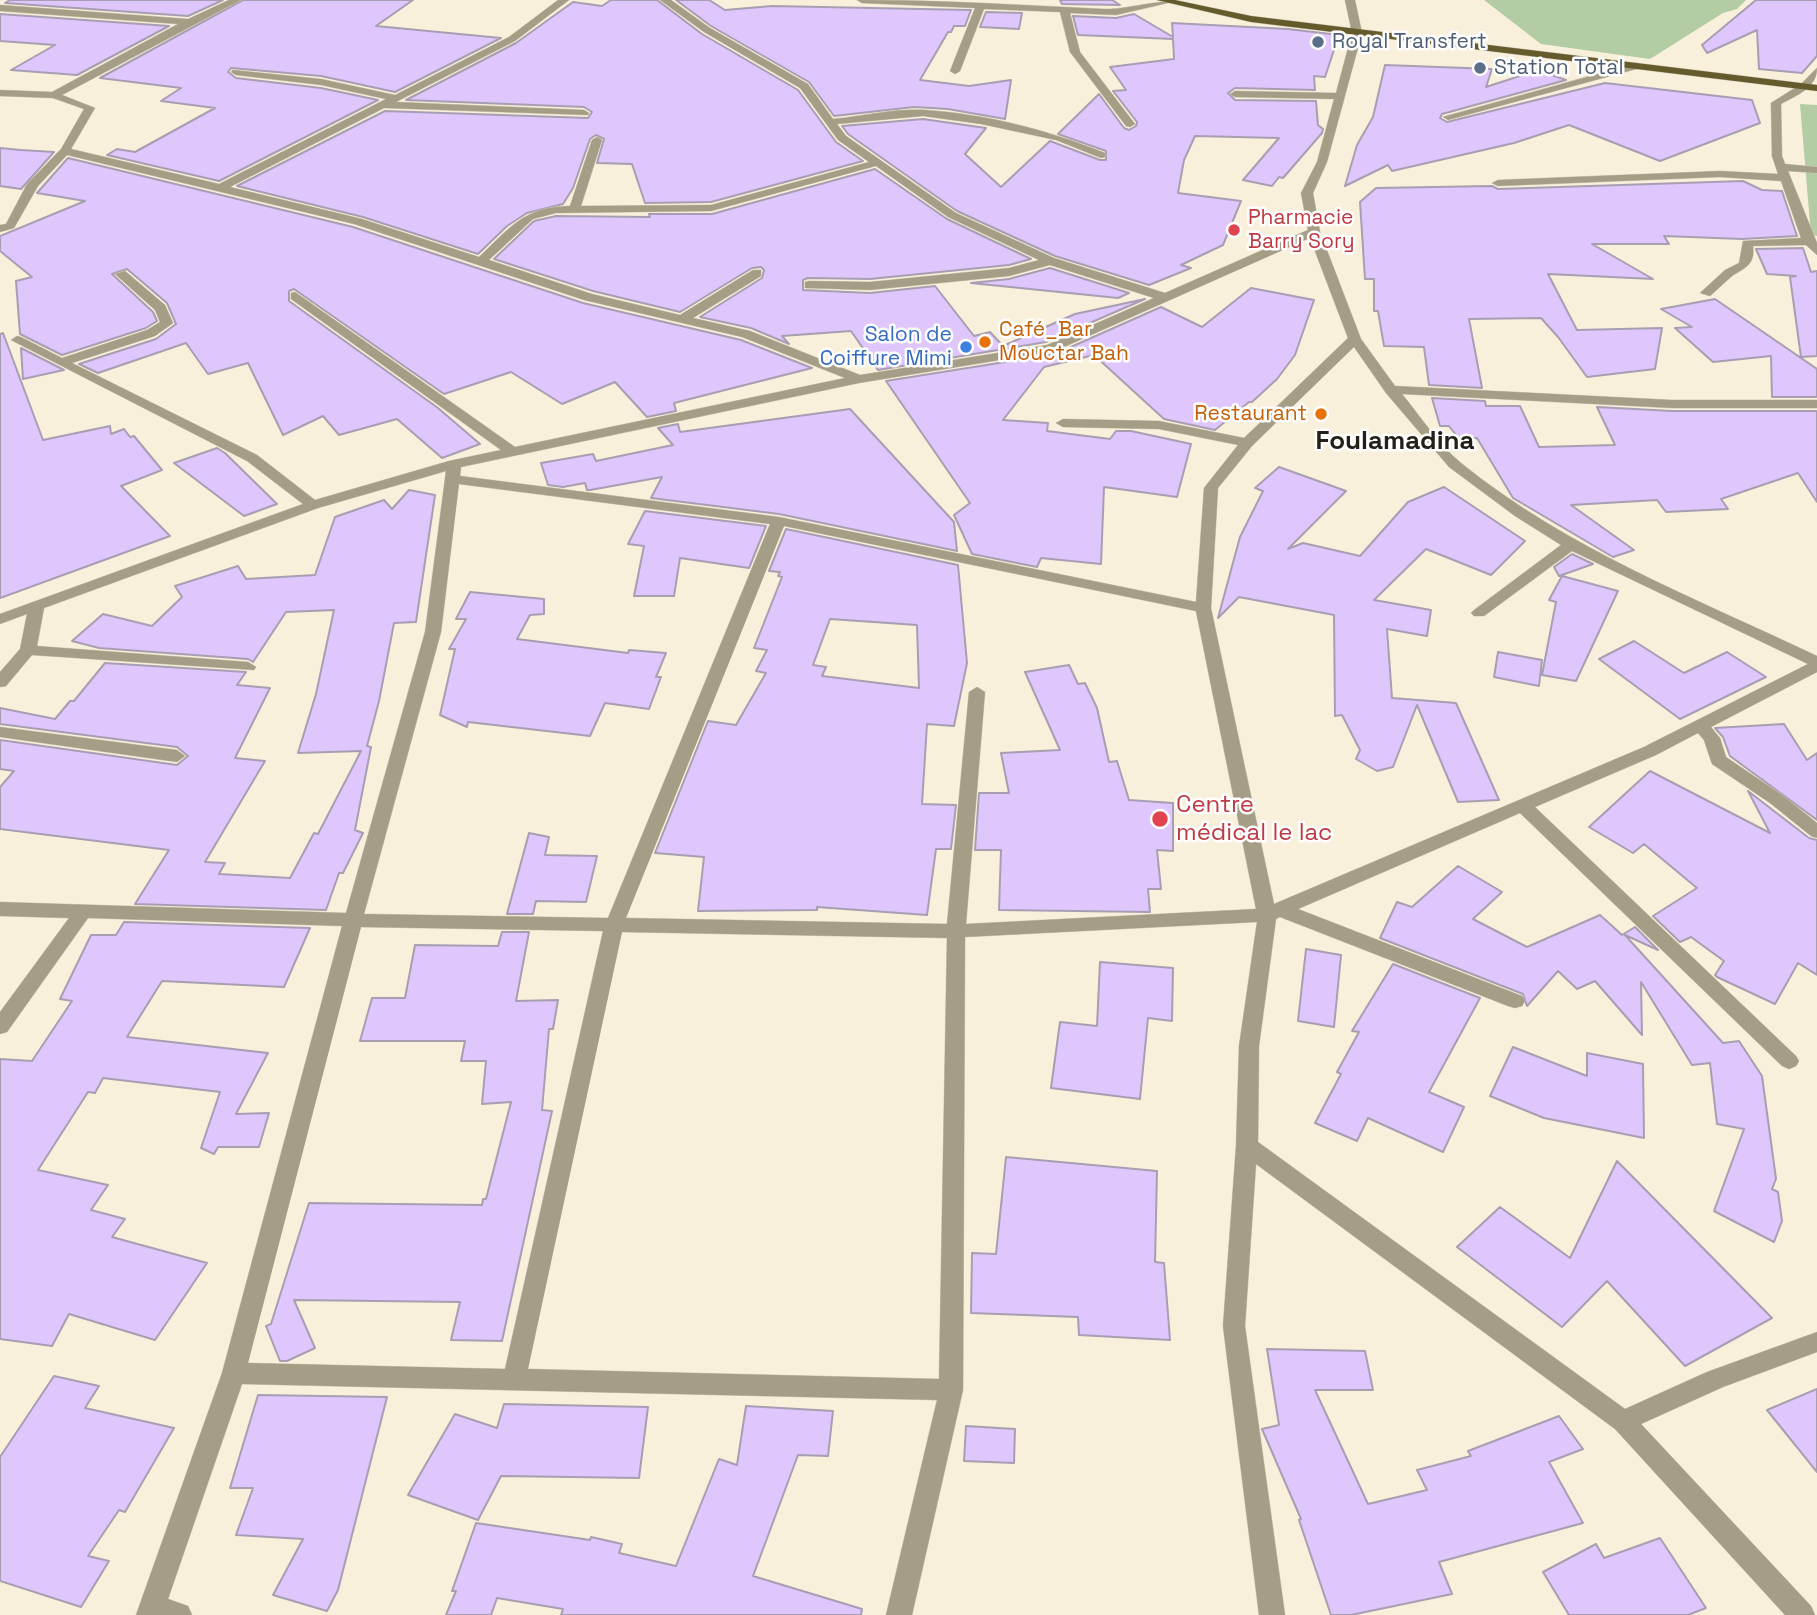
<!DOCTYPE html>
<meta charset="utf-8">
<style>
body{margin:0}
canvas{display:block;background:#f9f0dc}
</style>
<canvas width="1817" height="1615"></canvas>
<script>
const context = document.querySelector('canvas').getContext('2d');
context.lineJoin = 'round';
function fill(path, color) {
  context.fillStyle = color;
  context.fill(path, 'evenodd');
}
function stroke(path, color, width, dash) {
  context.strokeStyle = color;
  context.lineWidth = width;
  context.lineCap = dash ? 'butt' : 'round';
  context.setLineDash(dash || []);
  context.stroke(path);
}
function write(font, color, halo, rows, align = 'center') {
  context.font = font + ' "Space Grotesk",sans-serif';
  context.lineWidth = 5;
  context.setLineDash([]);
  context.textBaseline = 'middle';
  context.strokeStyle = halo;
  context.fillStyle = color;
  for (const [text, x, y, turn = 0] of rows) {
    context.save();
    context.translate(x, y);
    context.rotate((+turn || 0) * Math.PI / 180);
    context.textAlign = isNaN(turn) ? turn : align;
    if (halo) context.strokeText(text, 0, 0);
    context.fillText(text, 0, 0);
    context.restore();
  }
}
const green = new Path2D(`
 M1484,0H1746L1737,9L1723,13L1650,59L1541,44Z
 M1800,104L1817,105V236L1811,235Z`);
const building = new Path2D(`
 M10,0H223L188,16L5,3Z
 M243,0H413L376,26L501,38L395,92L321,76L231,68L228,72L236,78L321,88L378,100L219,181L107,155L117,149L135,152L215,108L161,101L181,88L100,78Z
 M611,0H657L702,34L798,90L836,142L863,161L711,202L645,203L632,164L597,163L604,139L596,135L590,139L573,188L563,204L527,213L507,226L478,254L363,217L237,186L385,111L588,118L592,112L584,107L406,100L516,43L573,2L602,6Z
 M676,0H709L725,10L772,6L971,10L965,26H954L951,32H948L920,80L969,86L1011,80L1005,119L948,109L914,107L834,116L809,82L711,26Z
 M1060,0H1112L1120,5L1062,4Z
 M1756,0H1817V56L1802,73L1759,69L1757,30L1707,53L1702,45Z
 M986,12L1022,13L1019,29L980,27Z
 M0,14L169,26L77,75L11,70L55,45L0,41Z
 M1134,14L1173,37L1172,23L1288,29L1339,35L1325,77L1314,76L1315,90L1235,88L1228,93L1235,100L1316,101L1318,125L1323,129L1322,133L1283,178L1279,177L1272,186L1243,180L1279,138L1195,136L1184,160L1178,193L1241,201L1223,245L1181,265L1191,268L1149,285L1055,256L957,211L848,134L842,126L923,119L986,128L965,154L1001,187L1050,141L1100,160H1106V151L1058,134L1099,94L1124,128L1129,130L1136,126L1137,122L1113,91L1126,90L1110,67L1174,59L1173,39L1078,35L1073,16L1116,18Z
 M1385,65L1492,69L1486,87L1538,70L1566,80L1442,114L1440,118L1447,122L1605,83L1752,100L1760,123L1660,161L1569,125L1514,143L1392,171L1388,165L1345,186L1357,145L1373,117Z
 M0,148L21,150L54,152L21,189L0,186Z
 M68,158L353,227L583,303L741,340L812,368L674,403L676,411L647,417L615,382L562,404L511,372L444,394L294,289L289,291V301L438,408L480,444L442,458L397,419L339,435L323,416L283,435L248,363L208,374L186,343L98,373L79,364L156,339L176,324L167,303L127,269L112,274L153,312L157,321L146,328L62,355L20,334L16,281L32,277L0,251V236L85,201L37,193Z
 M875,169L947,219L1031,259L1009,265L870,279L808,278L803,280V290L870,293L935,286L974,336L990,332L1003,346L1075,314L1145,299L1046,342L878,370L851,331L782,336L789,344L751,328L700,317L762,278L764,270L761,267L752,268L680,312L593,291L494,259L534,221L556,216L650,217L649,214H712Z
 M1743,181L1762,190L1782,191L1797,236L1742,239L1664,236L1669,244H1592L1653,279L1548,274L1577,330L1662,328L1655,369L1587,377L1558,337L1541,318L1469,319L1482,388L1429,385L1424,347L1384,346L1378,311H1374V279H1365L1360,202L1376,188L1492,186L1498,189Z
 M1803,248L1811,272L1817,271V356L1801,357L1790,277L1796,276L1767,274L1756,249Z
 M1050,268L1129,293L1118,298L971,283L1009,279Z
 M1251,288L1314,300L1295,355L1277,379L1252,402H1249L1215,430L1164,419L1094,355L1044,367L1003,420L1048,423L1047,431L1110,439L1116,431H1131L1191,444L1177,497L1104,487L1101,564L1041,558L1037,567L972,554L954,515L970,503L886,381L1055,354L1161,307L1202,327Z
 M1715,299L1817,369V397H1772L1771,356L1713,362L1675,328L1692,327L1661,309Z
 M3,333L43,440L110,426L111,434L124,429L130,437L134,436L162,470L121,486L170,536L0,598V334Z
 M21,348L64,370L23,379Z
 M1432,398L1485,401L1486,406H1520L1539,447L1615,445L1597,407L1672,411H1817V502L1798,473L1721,499L1728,509L1666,512L1657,500L1571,505L1634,550L1613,557L1513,498L1477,438L1459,439L1449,426H1440Z
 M850,409L954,522L957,551L779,514L651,498L662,477L590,490H587L585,483L563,487L548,485L541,463L593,454L596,461L673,445L658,428L678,424L680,432Z
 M217,448L225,453L277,504L244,516L174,463Z
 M1279,467L1346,491L1288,549L1303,543L1360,556L1408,502L1444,487L1525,541L1491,575L1426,549L1374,600L1431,610L1427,636L1387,629L1392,698L1456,703L1499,800L1458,802L1417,705L1393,767L1377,771L1356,759L1360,750L1342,715L1335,716L1334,615L1239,597L1218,618L1240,537L1263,491L1255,488Z
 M409,490L435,495L416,622L394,623L379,701L367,746L371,747L355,830L363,833L343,873H339L326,910L135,904L169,850L0,829V787L14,771L0,769V740L177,765L188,756L177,747L0,724V708L55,719L70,701H74L105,663L246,672L237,685L270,688L235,758L265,761L205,862L225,863L219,874L290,878L314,833L318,834L361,751L298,753L316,694L334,610L286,612L253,662L248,659L99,648L72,641L103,614L152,626L182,597L175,586L238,566L246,579L315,575L335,517L384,500L392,509Z
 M645,511L766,526L749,568L680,558L674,596H634L644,546L628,544Z
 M786,529L958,565L967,663L954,726L927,724L922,804L956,805L951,849H936L927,915L817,907V910L698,911L704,857L655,853L708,721L736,725L766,673L756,671L767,650L754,648L782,577L778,576L780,572L769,571ZM830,619L917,625L919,688L822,676L826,667L813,665Z
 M1572,554L1593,564L1559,576L1554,567Z
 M1562,576L1618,591L1576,681L1542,675L1556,602L1549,600Z
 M470,592L544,599V614L530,615L517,639L628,653L629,650L666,653L656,677H661L649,709L605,703L590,736L468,722L467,727L440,715L455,649H449L466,619H456Z
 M1634,641L1684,673L1727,652L1766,677L1680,719L1599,659Z
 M1498,652L1542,660L1539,686L1494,677Z
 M1069,665L1078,684L1085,683L1097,708L1109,762L1117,761L1129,800L1173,803V851L1157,850L1161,889H1148L1150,912L999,910L1001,850H975L979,793H1009L1001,753L1060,750L1025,672Z
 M1784,724L1807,760L1817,753V820L1730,756L1723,737L1715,728Z
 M1650,771L1770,833L1748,791L1809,838L1817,840V975L1798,963L1775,1004L1717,977L1715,975L1724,961L1691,937L1680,942L1653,916L1697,888L1644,844L1633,853L1589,827Z
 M529,833L549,837L545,855L597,856L586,902L536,901L533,914H507Z
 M1458,866L1502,892L1473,919L1527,947L1600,915L1622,935L1635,927L1658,950L1625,935L1723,1043L1739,1041L1762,1076L1776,1179L1772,1189L1778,1192L1782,1221L1774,1242L1714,1211L1744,1129L1717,1124L1710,1063L1692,1065L1641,982L1642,1035L1595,981L1577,989L1558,971L1527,1006L1523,994L1380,938L1397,902L1412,907Z
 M124,922L310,928L284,987L162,981L127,1037L268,1053L236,1114L269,1113L259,1147H218L214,1154L201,1148L220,1092L103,1078L95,1093L88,1092L38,1170L108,1185L91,1210L125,1219L112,1237L207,1263L155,1340L69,1314L52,1346L0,1339V1059L32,1061L72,1001L60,999L91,935H116Z
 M502,932H529L516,1001L558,1000L553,1029H549L542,1110L552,1111L502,1341L451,1340L460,1302L294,1300L315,1348L287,1361H280L266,1326L271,1324L309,1203L482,1205L483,1199H486L511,1102L482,1104L486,1061H461L465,1041H360L372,998H405L415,945L498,946Z
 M1306,949L1341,955L1334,1027L1298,1021Z
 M1100,962L1173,968L1172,1021L1148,1018L1140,1099L1051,1088L1060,1022L1097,1026Z
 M1393,964L1480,998L1429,1092L1464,1107L1443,1152L1368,1118L1357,1141L1315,1123L1341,1074L1337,1072L1359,1032L1352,1031Z
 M1513,1047L1587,1076V1053L1643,1064L1644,1138L1544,1118L1490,1096Z
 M1006,1157L1157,1171L1155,1262L1164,1263L1170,1340L1079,1335L1078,1317L971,1313L972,1253L996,1254Z
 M1617,1161L1772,1318L1685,1366L1607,1281L1562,1327L1457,1247L1500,1207L1570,1258Z
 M1267,1349L1365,1351L1373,1390H1315L1368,1504L1427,1490L1417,1470L1471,1456L1468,1451L1559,1416L1583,1449L1549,1462L1583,1523L1439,1562L1452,1594L1351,1615H1331L1299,1520L1301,1519L1262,1429L1279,1425Z
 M54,1376L99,1386L85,1408L174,1428L125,1512L119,1510L88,1556L109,1561L81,1607L0,1581V1457Z
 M1817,1389V1472L1767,1410Z
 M258,1395L387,1397L338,1590L327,1611L273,1595L303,1539L236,1535L253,1488H230Z
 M504,1404L648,1407L639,1478L501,1476L478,1520L408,1495L455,1414L497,1428Z
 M746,1406L833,1411L828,1456L798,1455L753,1576L862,1609L861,1615H561L563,1609L497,1598L491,1615H446L456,1591H452L476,1523L590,1540L591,1537L622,1544L619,1553L676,1566L719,1459L737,1465Z
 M966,1426L1015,1429L1014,1463L964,1461Z
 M1660,1538L1706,1608L1688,1615H1569L1543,1572L1596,1544L1604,1558Z`);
const minor = new Path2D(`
 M229,0H241L62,95L95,108L71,149L219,184L386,99L321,85L236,75L231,72L233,70L321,79L395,95L509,37L558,0H569L515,41L396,102L584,110L589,113L588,115L384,108L230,187L362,219L479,257C510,228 523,207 570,206L592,140L597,137L602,140L581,206L711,205L869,162L838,140L800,88L704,32L660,0H671L710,28L808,84L833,119C863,116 896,108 925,110C986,114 1048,130 1105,153V157L1101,158L1056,140L981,124L923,116L837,124L846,136L956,213L1054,258L1165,293L1308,230L1301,193L1317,162L1334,99L1235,97L1230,94L1235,91L1336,93L1352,33L1345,0H1355L1362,33L1327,162L1313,193L1320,232L1361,339L1395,386L1672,400H1817V408H1672L1402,394C1421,417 1439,445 1461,463C1567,549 1695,598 1817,656V672L1711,727L1720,738L1726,757L1782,795L1817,823V838L1811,836L1770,803L1712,764L1704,740L1698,733L1656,755L1535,807L1796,1056L1799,1061L1796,1066L1789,1069L1782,1066L1520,813L1298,909L1522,996L1525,1001L1522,1006L1515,1008L1508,1006L1280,917L1276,919L1259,1046L1258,1142L1625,1409L1707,1372L1817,1332V1352L1723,1387L1641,1424L1811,1606L1815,1615H1785L1615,1429L1256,1164L1245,1326L1285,1615H1259L1223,1326L1236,1146L1239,1046L1257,922L965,937L963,1390L912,1615H886L937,1400L242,1384L168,1599L188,1606L192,1615H136L222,1373L342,926L88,918L7,1032L0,1034V1012L69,918L0,916V902L346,913L425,632L446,471L318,508L44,608L37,646L248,662L256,667L254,670L32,655L6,686L0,687V672L20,649L27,614L0,624V614L303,504L247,461L11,340L17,336L21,337L62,358L147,330L160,322L155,310L115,274L125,271L165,305L173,323L155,336L72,363L257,455L315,500L449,461L501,450L291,299V293L295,292L515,447L845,378L742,337L584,300L354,224L67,155L38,186L14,228L0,232V225L6,224L27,184L61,149L84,109L53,98L0,96V90L52,92L178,24L0,11V5L188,19ZM876,166L948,217L1039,260L1009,268L870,282L809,281L805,282V288L870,290L1009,276L1050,265L1154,298L1047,345L860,375L750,331L693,318L761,276V270H753L680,315L592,294L489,260L533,219L556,213L711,211ZM1310,238L1348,338L1244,438L1159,421L1063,419L1056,423L1063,427L1159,429L1238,445L1204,488L1196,602L779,517L460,476L461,467L859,383L1055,351ZM1354,347L1386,393L1449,467L1515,516L1561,545L1474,610L1471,613L1474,616H1484L1572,551L1808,664L1644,747L1274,904L1211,608L1218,488L1252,446ZM459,484L770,524L608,918L364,914L441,632ZM784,526L1196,611L1256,909L966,924L985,692L977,687L969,692L947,924L626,918ZM361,927L603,931L505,1369L248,1363ZM622,932L947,938L939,1379L528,1369Z
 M857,0C940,0 1022,5 1104,9C1122,10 1158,0 1172,2L1116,15L1070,13L1080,52L1135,124L1130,127L1126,126L1070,52L1060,12L984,9L960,71L955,74L950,71L975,8L862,3Z
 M1637,63L1642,66L1640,68L1448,120L1443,117Z
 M1817,68C1817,88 1797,95 1781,104L1782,156L1785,164L1817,167V173L1788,171L1817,243V255L1806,245L1753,246C1755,265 1746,267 1732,276C1725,282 1718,289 1710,296L1700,293L1725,270L1739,263L1743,241L1801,238L1781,181L1720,177L1498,186L1492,183L1498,180L1720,171L1778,174L1772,156L1771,103L1801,84Z
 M0,727L177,750L185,756L177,762L0,737Z`);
const major = new Path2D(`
 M1157,0H1175L1251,16L1817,85V91L1251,22Z`);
const markers = [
 [1318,42,7,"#5c6f8a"],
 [1480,68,7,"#5c6f8a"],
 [1234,230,7,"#e0444e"],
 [985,342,7,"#e8710a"],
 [966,347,7,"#3f7fe0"],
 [1321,414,7,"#e8710a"],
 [1160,819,9,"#e0444e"]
];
const farServicenames = [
 ["Royal Transfert",1332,42],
 ["Station Total",1494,68]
];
const farHealthnames = [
 ["Pharmacie",1248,218],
 ["Barry Sory",1248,242]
];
const farFoodnames = [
 ["Café_Bar",999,330],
 ["Mouctar Bah",999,354],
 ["Restaurant",1307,414,"right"]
];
const farShopnames = [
 ["Salon de",952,335],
 ["Coiffure Mimi",952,359]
];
const healthNames = [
 ["Centre",1176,805],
 ["médical le lac",1176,833]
];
const farDistrictnames = [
 ["Foulamadina",1395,442]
];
fill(green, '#b3cca3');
fill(building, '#dfc6fd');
stroke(building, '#a79fb1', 2);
stroke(minor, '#d2cbb9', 1);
stroke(major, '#d2cbb9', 1);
fill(minor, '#a49e86');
fill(major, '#655a2c');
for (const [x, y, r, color] of markers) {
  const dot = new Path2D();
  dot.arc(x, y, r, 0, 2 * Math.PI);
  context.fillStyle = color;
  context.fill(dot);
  stroke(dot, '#fefefe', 2.5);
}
write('21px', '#4e5e75', '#fefefe', farServicenames, 'left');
write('21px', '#be3a42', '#fefefe', farHealthnames, 'left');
write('21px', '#c56008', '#fefefe', farFoodnames, 'left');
write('21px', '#366cbe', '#fefefe', farShopnames, 'right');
write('24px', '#be3a42', '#fefefe', healthNames, 'left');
write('bold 26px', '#232019', '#fefefe', farDistrictnames);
</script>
